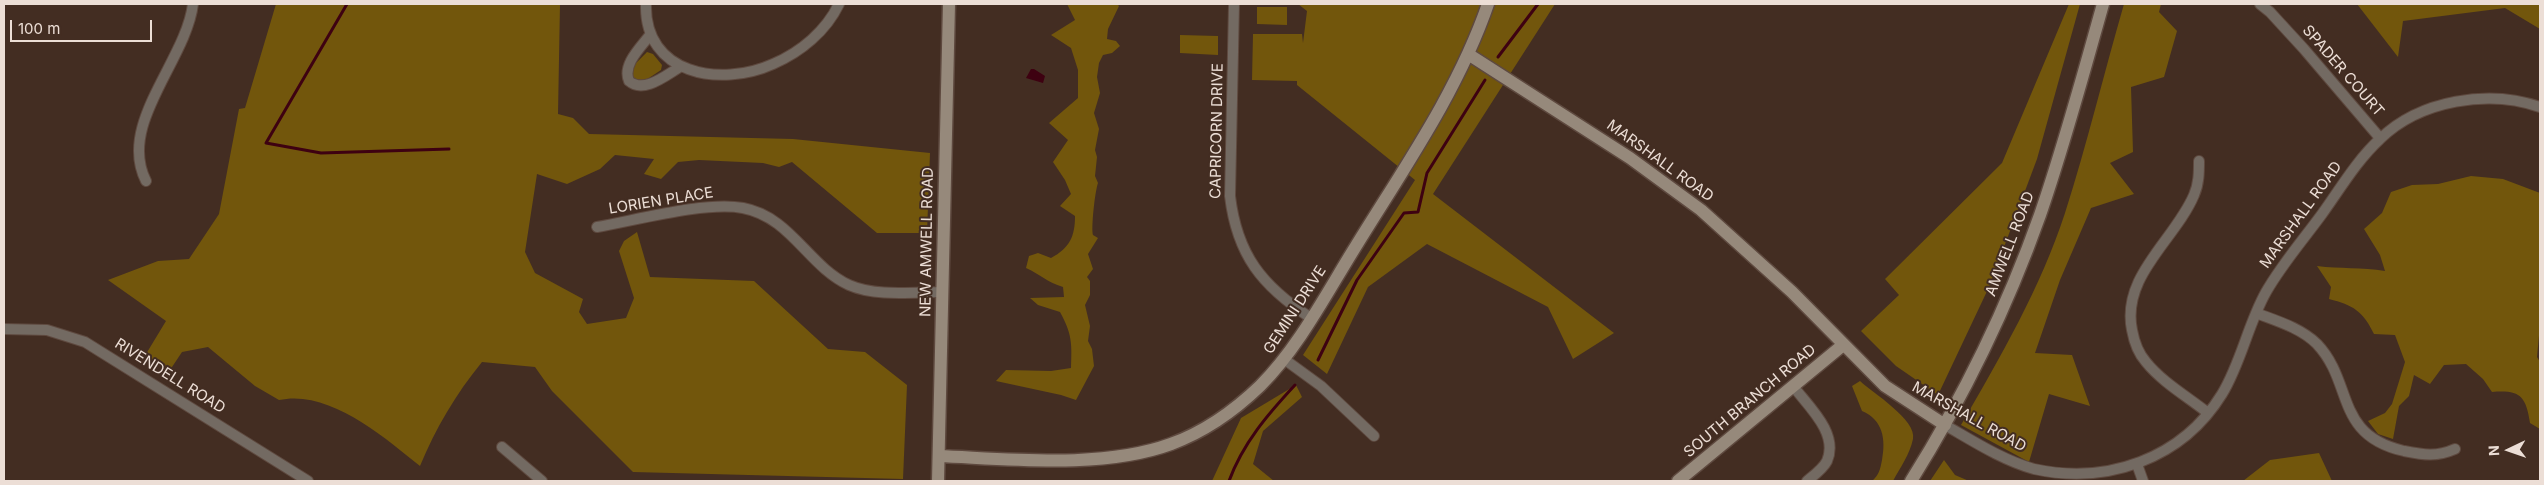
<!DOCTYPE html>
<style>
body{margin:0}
#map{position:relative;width:2544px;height:485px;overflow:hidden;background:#432d22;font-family:Inter,sans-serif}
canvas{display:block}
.frame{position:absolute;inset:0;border:5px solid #ecded6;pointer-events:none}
.north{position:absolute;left:2484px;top:425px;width:50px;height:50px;-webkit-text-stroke:4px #432d22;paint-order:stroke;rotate:267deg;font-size:14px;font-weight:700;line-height:20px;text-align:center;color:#ecded6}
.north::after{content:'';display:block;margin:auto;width:18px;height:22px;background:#ecded6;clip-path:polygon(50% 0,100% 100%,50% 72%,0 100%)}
.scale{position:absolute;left:10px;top:20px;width:142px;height:22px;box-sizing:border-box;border:2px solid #ecded6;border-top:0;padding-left:6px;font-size:15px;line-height:18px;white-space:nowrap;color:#ecded6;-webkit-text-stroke:4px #432d22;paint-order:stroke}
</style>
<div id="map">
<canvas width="2544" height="485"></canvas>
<div class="frame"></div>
<div class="north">N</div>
<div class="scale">100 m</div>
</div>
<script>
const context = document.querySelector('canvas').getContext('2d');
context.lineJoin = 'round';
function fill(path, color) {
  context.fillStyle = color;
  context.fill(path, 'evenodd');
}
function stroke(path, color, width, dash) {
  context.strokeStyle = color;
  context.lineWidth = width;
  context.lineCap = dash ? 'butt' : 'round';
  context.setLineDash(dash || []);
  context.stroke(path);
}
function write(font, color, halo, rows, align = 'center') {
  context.font = font + ' Inter,sans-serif';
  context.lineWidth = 4;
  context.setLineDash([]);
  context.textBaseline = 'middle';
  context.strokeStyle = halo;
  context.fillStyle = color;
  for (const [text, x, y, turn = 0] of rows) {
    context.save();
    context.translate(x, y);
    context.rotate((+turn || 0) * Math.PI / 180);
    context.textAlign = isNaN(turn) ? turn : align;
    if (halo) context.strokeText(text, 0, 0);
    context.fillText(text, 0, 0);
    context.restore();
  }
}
const green = new Path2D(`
 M276,4H560L558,114L573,118L589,134L793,139L930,153L927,233H877L792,162L779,167L763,163L699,160L678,162L661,179L644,174L654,159L615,155L600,169L567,184L537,174L525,252L535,273L583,299L579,312L587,324L626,318L634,298L619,251L624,241L637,232L650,277L754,281L828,349L865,352L907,385L903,479L633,472L552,391L535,367L482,362C455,395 436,428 420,466C384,437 329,389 279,400L255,386L208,347L182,352L168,373L146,354L166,321L108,280L158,261L189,259L219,214L239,109L245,108Z
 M1067,4H1117L1119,6L1108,29L1107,39L1116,41L1120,46L1112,53L1103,55L1099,63L1097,77L1100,93L1094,113L1099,129L1095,150L1097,157L1095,176L1098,183C1095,191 1091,228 1093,235L1098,238L1088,254L1093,269L1087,277L1090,281V295L1085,305L1090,326L1088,341L1092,349L1094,366L1076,400L1061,395L996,381L1006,370L1051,371L1071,368C1072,343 1072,334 1060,312L1038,305L1030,298L1064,297L1063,287C1047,282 1041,275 1026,268L1029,256L1038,253L1051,258C1070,248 1075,236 1075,216L1060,206L1071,194L1065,180L1053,162L1068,140L1049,123L1078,98V70L1071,48L1051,35L1075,20Z
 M1298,4H1555L1433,194L1614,333L1573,359L1548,307L1427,244L1368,287L1327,374L1303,355L1415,180L1297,85V81L1252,80L1253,34H1302L1303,43L1307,11Z
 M2069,4H2080L2037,159L1989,287L1938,395L1896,366L1861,331L1899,295L1885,279L2002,163Z
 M2124,4H2161L2159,12L2177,31L2164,77L2131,87L2133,152L2110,163L2134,194L2091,208L2060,280L2035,353L2072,355L2090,406L2049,394L2029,462L1961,425C2000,358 2041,287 2065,213C2087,144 2104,73 2124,4Z
 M2357,4H2540V29L2505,8L2403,21L2398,57Z
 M1257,7H1287V25L1257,24Z
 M1180,35L1218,36V55L1180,53Z
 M647,52L653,54L662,65L661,70L643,82L634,79L631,75L632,67Z
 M2471,176L2503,179L2540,193V325L2537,357L2540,362V429L2530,423C2526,395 2519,390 2492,392L2483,379L2466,364L2444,365L2430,384L2414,375L2409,396L2399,406L2393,439L2378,434L2368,421L2385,413L2392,404L2405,362L2395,335L2374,334C2363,311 2353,305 2329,299L2331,287L2317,266C2340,269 2362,267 2385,271L2380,255L2364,229L2382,213L2391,192L2412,185L2438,184Z
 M1860,381C1873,393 1917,420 1913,439C1910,454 1900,468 1893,481H1872C1879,475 1880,470 1882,460C1886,439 1883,420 1862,411L1852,386Z
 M1296,385L1302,397L1263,431L1253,464L1274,481H1212L1241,418Z
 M2319,453L2332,481H2243L2270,460Z
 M1944,460L1955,475L1969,481H1930Z`);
const water = new Path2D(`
 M1031,69H1034L1045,76L1043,83L1026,78Z`);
const stream = new Path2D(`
 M347,4L266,143L321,153L449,149
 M1498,57L1538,4
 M1318,360L1357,280L1404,213L1418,212L1427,173L1485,80
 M1229,481C1243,443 1268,414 1295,385`);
const street = new Path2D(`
 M646,4C644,74 720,88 773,64C801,52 826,31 839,4
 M1234,4L1230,196C1237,255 1262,286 1311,318
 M2260,4L2270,12L2304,49L2380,138
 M650,35C640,48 622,65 629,81C644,94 666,75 680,67
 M2199,161C2199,172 2199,184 2194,195C2175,240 2121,276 2132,330C2134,341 2138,353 2146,362C2162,382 2188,397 2208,413
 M146,181C117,124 186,61 193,4
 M597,227C637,220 706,201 743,208C791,217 808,266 849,285C876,297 913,292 943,292
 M2256,313C2277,321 2301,328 2317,344C2354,383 2334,435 2404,451C2424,455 2437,457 2455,449
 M4,329L47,330L85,342L308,481
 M1284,359L1321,386L1374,436
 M1793,386C1808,406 1839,433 1827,461C1823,469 1813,476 1807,481
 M1945,425C1973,441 2002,460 2034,469C2107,485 2182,459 2222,394C2241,363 2248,324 2266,292C2282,264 2303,240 2322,214C2340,189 2357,160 2380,139C2420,100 2489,89 2540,107
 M502,447L542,481
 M2138,467L2143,481`);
const secondary = new Path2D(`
 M1468,54L1630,158L1701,210L1792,292L1885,386L1945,425
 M939,456C1011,459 1103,469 1171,444C1204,432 1234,411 1260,386C1299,347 1326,294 1356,246C1404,168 1458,91 1488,4
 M938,481L949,4
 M1678,481L1843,345
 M1911,481C1963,398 2007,308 2040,215C2064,146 2083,75 2103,4`);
const streetNames = [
 ["SPADER COURT",2343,71,49],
 ["CAPRICORN DRIVE",1217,131,-89],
 ["MARSHALL ROAD",1660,161,36],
 ["LORIEN PLACE",661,201,-9],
 ["MARSHALL ROAD",2301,215,-54],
 ["NEW AMWELL ROAD",927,242,-89],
 ["AMWELL ROAD",2010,244,-69],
 ["GEMINI DRIVE",1295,310,-57],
 ["RIVENDELL ROAD",170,376,32],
 ["SOUTH BRANCH ROAD",1750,401,-40],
 ["MARSHALL ROAD",1969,417,29]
];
fill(green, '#72560c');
fill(water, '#3e0111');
stroke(stream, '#3e0111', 3);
stroke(street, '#5e493f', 12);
stroke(secondary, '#5e493f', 15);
stroke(street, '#736a62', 10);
stroke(secondary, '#96897b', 12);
write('15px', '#ecded6', '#432d22', streetNames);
</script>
